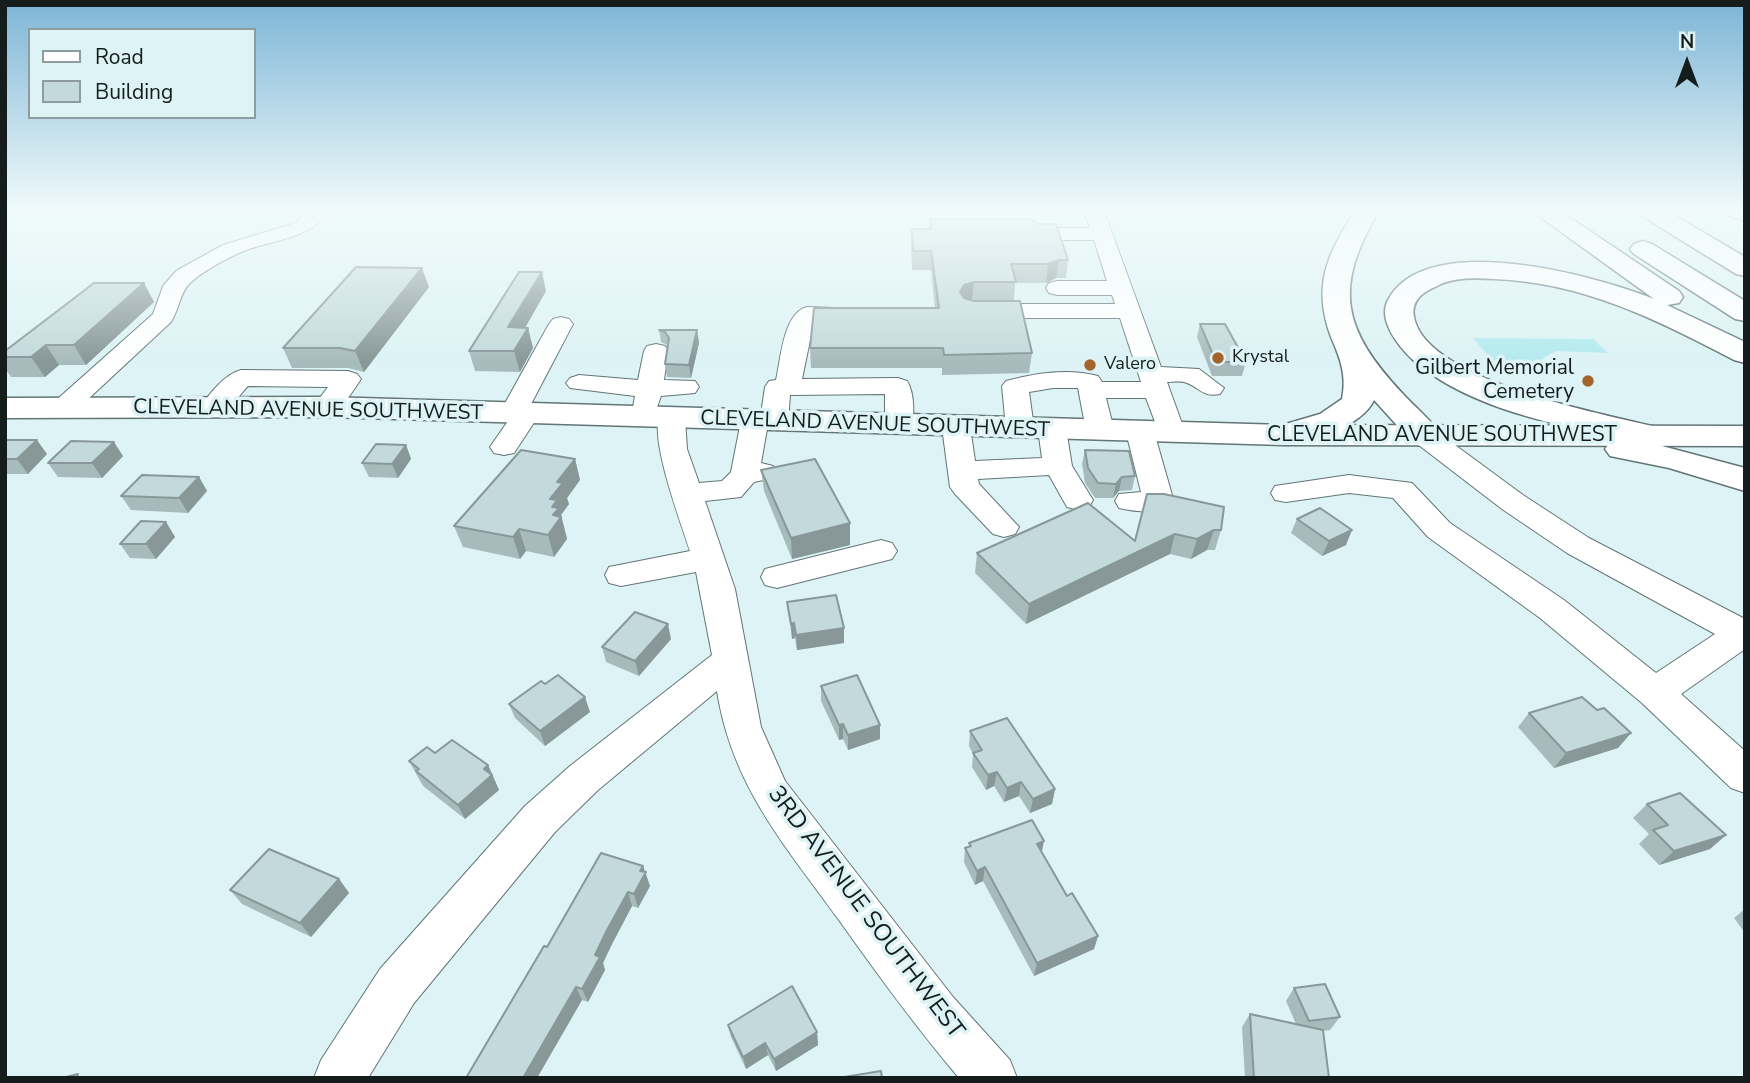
<!DOCTYPE html>
<style>
body{margin:0}
#map{position:relative;width:1750px;height:1083px;overflow:hidden;background:#ddf3f5;font-family:"Nunito Sans",sans-serif}
canvas{display:block}
.frame{position:absolute;inset:0;border:7px solid #141c1c;pointer-events:none}
.legend{position:absolute;left:28px;top:28px;width:228px;height:91px;box-sizing:border-box;background:#ddf3f5;border:2px solid #8d9d9e;margin:0;padding:9px 12px;list-style:none;font-size:21px;color:#141c1c}
.legend li{display:flex;align-items:center;gap:14px;height:35px}
.legend b{width:35px;border:2px solid #8d9d9e}
.north{position:absolute;left:1652px;top:28px;width:70px;height:70px;-webkit-text-stroke:5px #ddf3f5;paint-order:stroke;rotate:0deg;font-size:19px;font-weight:700;line-height:28px;text-align:center;color:#141c1c}
.north::after{content:'';display:block;margin:auto;width:24px;height:32px;background:#141c1c;clip-path:polygon(50% 0,100% 100%,50% 72%,0 100%)}
</style>
<div id="map">
<canvas width="1750" height="1083"></canvas>
<div class="frame"></div>
<ul class="legend">
<li><b style="height:9px;background:#fff"></b>Road</li>
<li><b style="height:19px;background:#c3d9db"></b>Building</li>
</ul>
<div class="north">N</div>
</div>
<script>
const context = document.querySelector('canvas').getContext('2d');
context.lineJoin = 'round';
function fill(path, color) {
  context.fillStyle = color;
  context.fill(path, 'evenodd');
}
function stroke(path, color, width, dash) {
  context.strokeStyle = color;
  context.lineWidth = width;
  context.lineCap = dash ? 'butt' : 'round';
  context.setLineDash(dash || []);
  context.stroke(path);
}
function write(font, color, halo, rows, align = 'center') {
  context.font = font + ' "Nunito Sans",sans-serif';
  context.lineWidth = 7;
  context.setLineDash([]);
  context.textBaseline = 'middle';
  context.strokeStyle = halo;
  context.fillStyle = color;
  for (const [text, x, y, turn = 0] of rows) {
    context.save();
    context.translate(x, y);
    context.rotate((+turn || 0) * Math.PI / 180);
    context.textAlign = isNaN(turn) ? turn : align;
    if (halo) context.strokeText(text, 0, 0);
    context.fillText(text, 0, 0);
    context.restore();
  }
}
const green = new Path2D(`
 M1473,338L1593,339L1608,353L1556,351L1545,357L1527,373C1499,368 1491,360 1473,338Z`);
const minor = new Path2D(`
 M308,211H330C307,242 268,239 237,254C222,261 202,272 190,283C180,292 179,310 171,322L71,415L62,417L53,415L49,409L53,403L153,314L163,286L176,271L223,245L295,223Z
 M1084,211H1104L1161,367L1199,369L1224,388L1220,394C1202,398 1199,386 1184,382C1179,381 1171,382 1167,382L1185,432L1181,438L1171,440L1161,438L1146,398H1106L1114,430L1110,436L1100,438L1090,436L1086,430L1078,388H1053L1029,392L1034,428L1030,434L1020,436L1010,434L1006,428L1002,386L1006,381C1035,373 1069,368 1098,376L1102,382H1141L1120,318H981L973,316L969,311L973,306L981,304H1115L1112,295H1057L1049,293L1046,288L1049,283L1057,281H1107L1094,240H1038L1031,238L1028,234L1031,230L1038,228H1090Z
 M807,307L863,309L867,314L863,319L814,321L802,379L898,378L907,381C914,391 916,420 909,431L899,433L889,431L885,425V394L790,395L788,422L784,428L767,429L761,463L773,466L778,472L773,478L754,482L741,497L705,501L735,589L761,727L785,781L953,997L1010,1060L1017,1078H959C916,1027 877,974 839,920C784,844 732,786 717,691L598,790L555,832L414,1003L368,1078H314L321,1060L380,969L525,806L570,766L712,655L696,572L621,586L609,583L605,575L609,567L690,551C682,525 647,434 661,413L671,411L681,413L685,419L687,449L699,483L722,481L731,472L741,421L745,415L761,414L765,387L769,381L776,380C781,359 783,313 807,307Z
 M561,317L569,319L573,324L529,408L536,409L539,415L514,453L504,455L494,453L490,447L508,421L502,420L499,414L549,324L553,319Z
 M656,344L665,346L668,351L664,380L695,381L699,387L695,393L661,396L655,413L646,415L637,413L633,407L635,396L570,388L566,383L570,378L579,375L638,380L644,351L647,346Z
 M241,370L348,371L357,374L361,379C349,396 339,418 317,413L313,407L328,387L248,386C235,400 225,419 204,414L200,408C209,394 225,374 241,370Z
 M956,419L966,421L970,427L975,461L1042,458L1038,429L1042,423L1052,421L1062,423L1066,429L1072,466L1093,500L1089,507L1078,510L1067,507L1049,475L978,479L979,484L1019,527L1015,534L1004,537L993,534L955,494L950,487L942,427L946,421Z
 M1140,424L1150,426L1154,432L1174,502L1170,509C1153,513 1136,512 1119,508L1115,501L1119,494L1141,492L1126,432L1130,426Z
 M1426,429L1436,431L1523,495L1589,538L1745,619V649L1681,694L1745,751V793L1731,788L1642,703L1540,618L1428,537L1393,498L1349,493L1286,502L1275,500L1271,493L1275,486L1349,475L1412,483L1450,523L1564,600L1656,673L1715,634L1567,553L1502,509L1416,443L1412,437L1416,431Z
 M881,540L892,543L897,551L892,559L777,588L765,585L761,577L765,569Z`);
const major = new Path2D(`
 M326,397L1284,425L1745,426V446L1284,445L326,417L5,418V398Z`);
const highway = new Path2D(`
 M1355,211H1379C1333,288 1342,329 1403,394C1416,408 1432,421 1443,437L1438,444L1426,447L1414,444L1374,400C1363,427 1298,449 1272,442L1267,435L1272,428L1320,414L1342,399C1347,375 1340,358 1331,337C1312,286 1327,254 1355,211Z
 M1532,211H1560L1679,291L1683,297L1679,303L1667,305L1745,342V363L1734,360C1658,320 1582,282 1494,279C1476,278 1454,277 1437,286C1423,292 1411,300 1414,317C1426,383 1614,416 1669,430L1674,437L1669,444L1662,446L1745,468V491L1669,468L1610,456L1605,449L1610,442L1621,439C1551,423 1468,408 1413,360C1399,347 1377,320 1388,300C1426,228 1597,276 1654,299Z
 M1638,211H1667L1745,257V276L1736,274L1642,216Z
 M1726,211H1745V221L1730,216Z
 M1643,241L1652,244L1745,301V321L1735,319L1634,254L1630,249L1634,244Z`);
const wall = new Path2D(`
 M930,219L1068,260L1066,278H1056L1046,283H1015L1014,301L1032,353L1029,373L942,375V368H811L810,348L935,308L931,270H912L911,248L912,229H929Z
 M144,283L154,302L86,365H59L45,377H11L5,368V351Z
 M429,287L364,372L348,368H292L283,348Z
 M546,291L525,328H528L533,348L520,372L475,371L469,351Z
 M1200,324L1246,362L1242,376H1212L1197,337Z
 M659,330H697L699,343L691,378L667,377L665,364L667,345L661,342Z
 M5,440L47,454L28,474H5Z
 M406,445L411,459L398,478L369,477L362,463Z
 M1085,450L1135,476L1132,490L1119,491L1113,498H1095L1085,483L1082,464Z
 M123,456L102,478L58,477L48,463Z
 M575,459L580,480L567,498L569,504L561,515L567,539L554,557L526,551L520,559L463,547L454,526Z
 M761,470L850,545L792,559L764,491Z
 M199,477L207,491L188,513L131,510L121,496Z
 M1147,494L1221,530L1215,550H1207L1191,559L1170,554L1026,624L975,573L977,553L1135,541Z
 M1297,519L1346,545L1322,556L1291,533Z
 M166,522L175,537L156,559L130,558L120,544Z
 M787,602L844,628V643L797,650L795,638L792,639Z
 M671,639L639,676L606,662L602,647Z
 M545,684L590,712L545,746L515,718L509,704Z
 M821,686L880,739L848,750L843,739L839,740L821,701Z
 M1597,710L1631,733L1618,748L1554,768L1518,727L1529,713Z
 M970,731L1055,789L1052,804L1030,813L1019,796L1004,802L994,786L986,790L972,767L973,754L969,746Z
 M435,753L488,765L499,790L465,819L423,786L409,761Z
 M1647,804L1726,835L1710,849L1659,865L1639,844L1649,834L1633,818Z
 M969,843L1042,852L1067,896L1098,936L1094,949L1034,976L983,881L975,885L964,862L965,848L969,847Z
 M643,866L650,886L638,908L632,906L611,946L603,963L605,970L588,1002L582,1000L537,1078H466L547,947Z
 M339,879L349,893L311,937L242,904L230,890Z
 M1745,909V933L1734,918Z
 M1294,988L1340,1017L1330,1030L1323,1031L1329,1078H1245L1242,1027L1250,1014L1296,1024L1286,1001Z
 M728,1025L817,1032L818,1045L776,1071L768,1055L746,1069L731,1037Z`);
const shadedWall = new Path2D(`
 M1059,260L1056,278L1046,283L1048,264Z
 M422,268L429,287L364,372L355,351Z
 M542,272L546,291L514,347L508,327Z
 M974,282L972,301L958,311L960,292L964,285Z
 M144,283L154,302L86,365L74,345Z
 M528,328L533,348L520,372L514,351Z
 M697,330L699,343L691,378L689,365Z
 M46,345L59,365L45,377L31,357Z
 M37,440L47,454L28,474L17,459Z
 M114,442L123,456L102,478L92,463Z
 M406,445L411,459L398,478L392,464Z
 M575,459L580,480L567,498L569,504L561,515L567,539L554,557L548,535L550,499L557,482Z
 M199,477L207,491L188,513L179,498Z
 M1122,477L1119,491L1113,498L1116,484Z
 M166,522L175,537L156,559L146,544Z
 M850,523V545L792,559L791,538Z
 M519,529L526,551L520,559L513,537Z
 M1214,530L1207,550L1191,559L1197,539Z
 M1352,530L1346,545L1322,556L1329,541Z
 M1175,534L1170,554L1026,624L1029,604Z
 M794,623L795,638L792,639L791,624Z
 M668,624L671,639L639,676L635,661Z
 M844,628V643L797,650L796,635Z
 M585,697L590,712L545,746L540,731Z
 M843,724V739L839,740V725Z
 M880,725V739L848,750V735Z
 M1631,733L1618,748L1554,768L1566,753Z
 M488,765L499,790L465,819L458,805L484,769Z
 M997,772L994,786L986,790L988,775Z
 M1021,782L1019,796L1004,802L1007,788Z
 M1055,789L1052,804L1030,813L1033,799Z
 M1726,835L1710,849L1659,865L1674,851Z
 M1044,841L1041,856L1037,844Z
 M643,866L650,886L638,908L634,894L640,871Z
 M985,867L983,881L975,885L977,871Z
 M339,879L349,893L311,937L300,923Z
 M628,892L632,906L611,946L603,963L605,970L588,1002L582,989L595,955L606,932Z
 M1098,936L1094,949L1034,976L1037,963Z
 M576,987L582,1000L537,1078H523Z
 M817,1032L818,1045L776,1071L774,1059Z
 M765,1043L768,1055L746,1069L743,1057Z`);
const building = new Path2D(`
 M930,219H1029L1039,224H1056L1068,260H1059L1048,264H1011L1016,282H974L964,285L960,292L964,298L974,301H1020L1032,353L944,355L943,348H810L814,308H939L931,251H913L912,229H931Z
 M356,267L422,268L355,351L340,348H283Z
 M519,272H542L508,327L528,328L514,351H469Z
 M94,283H144L74,345H46L31,357H5V351Z
 M1200,324H1225L1246,362H1216Z
 M659,330H697L689,365L665,364L669,338L665,332Z
 M5,440H37L17,459H5Z
 M71,441L114,442L92,463H48Z
 M376,444L406,445L392,464L362,463Z
 M521,450L575,459L557,482L563,483L550,499L557,500L552,507L559,508L553,515L561,517L548,535L519,529L513,537L454,526Z
 M1085,450L1129,451L1135,476L1122,477L1116,484L1098,483L1088,468Z
 M815,459L850,523L791,538L761,470Z
 M142,475L199,477L179,498L121,496Z
 M1147,494H1164L1224,507L1221,530H1214L1197,539L1175,534L1029,604L977,553L1088,503L1135,541Z
 M1320,508L1352,530L1329,541L1297,519Z
 M141,521L166,522L146,544H120Z
 M836,595L844,628L796,635L794,623L791,624L787,602Z
 M635,612L668,624L635,661L602,647Z
 M558,675L585,697L540,731L509,704L541,681L545,684Z
 M857,675L880,725L848,735L843,724L839,725L821,686Z
 M1582,697L1597,710L1604,708L1631,733L1566,753L1529,713Z
 M1007,718L1055,789L1033,799L1021,782L1007,788L997,772L988,775L973,753L982,750L970,731Z
 M452,740L488,765L484,769L492,775L458,805L416,771L419,769L409,761L427,747L435,753Z
 M1680,793L1726,835L1674,851L1653,830L1668,825L1647,804Z
 M1032,820L1044,841L1037,844L1067,896L1072,893L1098,936L1037,963L985,867L977,871L965,848L971,846L969,843Z
 M269,849L339,879L300,923L230,890Z
 M601,853L643,866L640,871L646,872L634,894L628,892L606,932L595,955L600,957L582,989L576,987L523,1078H466L544,946L547,947Z
 M1325,984L1340,1017L1309,1021L1294,988Z
 M792,986L817,1032L774,1059L765,1043L743,1057L728,1025Z
 M1250,1014L1323,1030L1329,1078H1254Z
 M881,1071L882,1078H838Z
 M78,1074L77,1078H62Z`);
const markers = [
 [1218,358,7,"#a3642c"],
 [1090,365,7,"#a3642c"],
 [1588,381,7,"#a3642c"]
];
const farPoinames = [
 ["Krystal",1232,358],
 ["Valero",1104,365]
];
const poiNames = [
 ["Gilbert Memorial",1574,369],
 ["Cemetery",1574,393]
];
const streetNames = [
 ["CLEVELAND AVENUE SOUTHWEST",308,411,1],
 ["CLEVELAND AVENUE SOUTHWEST",875,425,2],
 ["CLEVELAND AVENUE SOUTHWEST",1442,436]
];
const nearStreetnames = [
 ["3RD AVENUE SOUTHWEST",865,913,53]
];
fill(green, '#b3eaee');
stroke(minor, '#627577', 2);
stroke(major, '#627577', 3);
stroke(highway, '#627577', 3);
fill(minor, '#fff');
fill(major, '#fff');
fill(highway, '#fff');
fill(wall, '#a8bbbc');
fill(shadedWall, '#889899');
fill(building, '#c3d9db');
stroke(building, '#889899', 2);
const sky = context.createLinearGradient(0, 0, 0, 363);
sky.addColorStop(0, '#7db5d6');
sky.addColorStop(0.58, '#f0fafa');
sky.addColorStop(1, '#f0fafa00');
context.fillStyle = sky;
context.fillRect(0, 0, 1750, 363);
for (const [x, y, r, color] of markers) {
  const dot = new Path2D();
  dot.arc(x, y, r, 0, 2 * Math.PI);
  context.fillStyle = color;
  context.fill(dot);
  stroke(dot, '#ddf3f5', 2.5);
}
write('18px', '#141c1c', '#ddf3f5', farPoinames, 'left');
write('21px', '#141c1c', '#ddf3f5', poiNames, 'right');
write('21px', '#141c1c', '#ddf3f5', streetNames);
write('24px', '#141c1c', '#ddf3f5', nearStreetnames);
</script>
